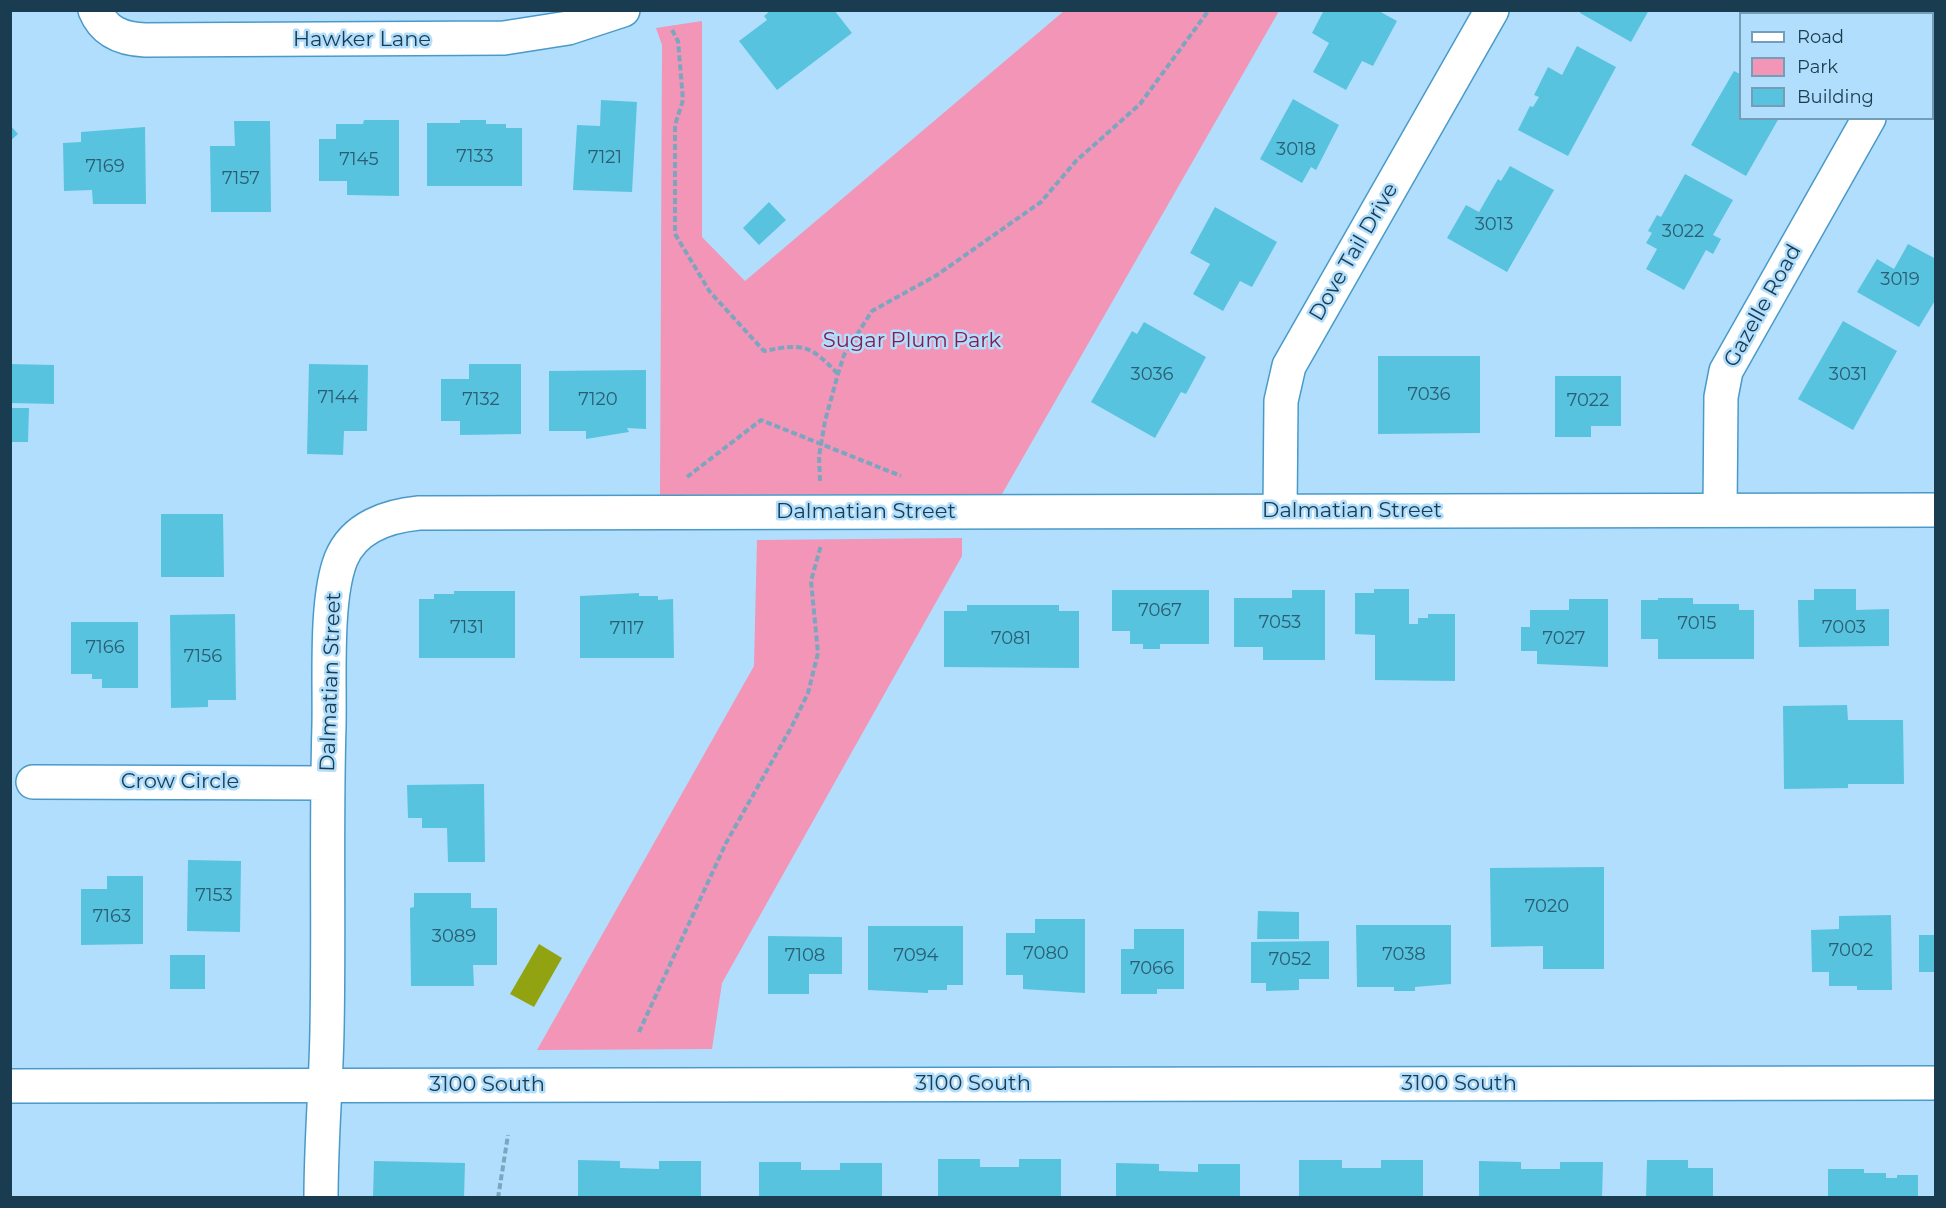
<!DOCTYPE html>
<style>
body{margin:0}
#map{position:relative;width:1946px;height:1208px;overflow:hidden;background:#b1defc;font-family:Montserrat,sans-serif}
canvas{display:block}
.frame{position:absolute;inset:0;border:12px solid #1a3c50;pointer-events:none}
.legend{position:absolute;left:1739px;top:12px;width:195px;height:108px;box-sizing:border-box;background:#b1defc;border:2px solid #759db7;margin:0;padding:8px 10px;list-style:none;font-size:18px;color:#1a3c50}
.legend li{display:flex;align-items:center;gap:12px;height:30px}
.legend b{width:30px;border:2px solid #759db7}
</style>
<div id="map">
<canvas width="1946" height="1208"></canvas>
<div class="frame"></div>
<ul class="legend">
<li><b style="height:8px;background:#fff"></b>Road</li>
<li><b style="height:16px;background:#f295b7"></b>Park</li>
<li><b style="height:16px;background:#58c3de"></b>Building</li>
</ul>
</div>
<script>
const context = document.querySelector('canvas').getContext('2d');
context.lineJoin = 'round';
function fill(path, color) {
  context.fillStyle = color;
  context.fill(path, 'evenodd');
}
function stroke(path, color, width, dash) {
  context.strokeStyle = color;
  context.lineWidth = width;
  context.lineCap = dash ? 'butt' : 'round';
  context.setLineDash(dash || []);
  context.stroke(path);
}
function write(font, color, halo, rows, align = 'center') {
  context.font = font + ' Montserrat,sans-serif';
  context.lineWidth = 5;
  context.setLineDash([]);
  context.textBaseline = 'middle';
  context.strokeStyle = halo;
  context.fillStyle = color;
  for (const [text, x, y, turn = 0] of rows) {
    context.save();
    context.translate(x, y);
    context.rotate((+turn || 0) * Math.PI / 180);
    context.textAlign = isNaN(turn) ? turn : align;
    if (halo) context.strokeText(text, 0, 0);
    context.fillText(text, 0, 0);
    context.restore();
  }
}
const green = new Path2D(`
 M1064,11H1279L1002,494L660,495L662,45L656,28L702,21V237L745,281Z
 M962,538V556L722,983L712,1049L537,1050L754,666L757,540Z`);
const water = new Path2D(`
 M539,944L562,958L534,1007L510,994Z`);
const building = new Path2D(`
 M771,10H834L852,33L777,90L739,41L767,20L764,16Z
 M1324,10H1377L1397,21L1373,66L1362,61L1346,90L1313,72L1329,43L1312,33Z
 M1581,10H1649L1631,42L1580,13Z
 M1761,10H1842L1840,14H1759Z
 M1577,46L1616,67L1568,156L1518,130L1530,106L1533,107L1539,97L1534,95L1548,67L1562,75Z
 M1734,71L1740,74V118H1779L1746,176L1691,145Z
 M1293,99L1339,125L1316,170L1311,167L1302,183L1260,159Z
 M601,100L637,102L632,192L573,190L577,125L600,126Z
 M364,120H399V196L347,195V181H319V139H336V124H363Z
 M460,120H486V124H506V128H522V186H427V123H460Z
 M234,121H270L271,212H211L210,146H235Z
 M10,125L18,134L10,141Z
 M145,127L146,204H93L92,190L64,191L63,143L81,142V132Z
 M1510,166L1554,190L1507,272L1447,238L1466,205L1479,212L1498,179L1501,181Z
 M1685,174L1733,200L1713,235L1721,239L1713,254L1706,250L1684,290L1646,269L1657,249L1646,243L1652,233L1648,231L1657,215L1661,217Z
 M769,202L786,220L759,245L743,228Z
 M1215,207L1277,242L1252,287L1240,281L1223,311L1193,294L1210,264L1190,253Z
 M1908,244L1936,259V299L1919,327L1857,292L1877,259L1894,269Z
 M1843,321L1897,351L1853,430L1798,399Z
 M1144,322L1206,357L1186,394L1181,392L1155,438L1091,402L1132,331L1137,334Z
 M1378,356H1480V433L1378,434Z
 M10,364L54,365V404L10,403Z
 M309,364L368,365L367,431H344L343,455L307,454Z
 M469,364H521V434L460,435V421H441V379H469Z
 M646,370V429L627,428L629,432L586,439V431H549V371Z
 M1555,376H1621V426H1591V437H1555Z
 M10,408H29L28,442H10Z
 M161,514H223L224,577H161Z
 M1374,589H1409V624H1418V618H1428V614H1455V681L1375,680V635L1355,634V593H1374Z
 M1814,589H1856V610L1889,609V646L1799,647L1798,600H1814Z
 M1112,590H1209V644H1160V649H1143V644H1130V631H1112Z
 M1292,590H1325V660H1263V647H1234V598H1292Z
 M454,591H515V658H419V599H434V594H454Z
 M639,593V596H658V600L673,599L674,658H580V596Z
 M1658,598H1693V604H1739V610H1754V659H1658V639H1641V600H1658Z
 M1569,599H1608V667L1537,664V651H1521V627H1530V610H1569Z
 M967,605H1059V611H1079V668L944,667V611H967Z
 M235,614L236,700H208V707L171,708L170,615Z
 M71,622H138V688H102V679H92V674H71Z
 M1847,705L1848,720H1903L1904,784H1848V788L1784,789L1783,706Z
 M484,784L485,862H448L447,828H422V818H408L407,785Z
 M188,860L241,861L240,932L187,931Z
 M1604,867V969H1543V946L1491,947L1490,868Z
 M107,876H143V944L81,945V889H107Z
 M414,893H471V908H497V965H473L474,986H411L410,908L414,907Z
 M1258,911L1299,912V939H1257Z
 M1891,915L1892,990H1857V986H1829V972H1812L1811,930L1839,929V916Z
 M1035,919H1085V993L1023,989V975H1006V933H1035Z
 M1356,925H1451V984L1415,987V991H1394V987H1357Z
 M868,926H963V985H947V990H928V993L868,990Z
 M1134,929H1184V989H1157V994H1121V949H1134Z
 M1919,935H1936V972H1919Z
 M768,936L842,937V974H809V994H768Z
 M1329,941V979H1299V990L1266,991V983H1251V942Z
 M170,955H205V989H170Z
 M938,1159H980V1167H1019V1159H1061V1198H938Z
 M578,1160L620,1161V1168L659,1169V1161H701V1198H578Z
 M1299,1160H1342V1168H1381V1160H1423V1198H1299Z
 M1647,1160H1688V1168H1713V1198H1646Z
 M374,1161L465,1163L464,1198H373Z
 M1479,1161L1521,1162V1169H1560V1162H1603L1602,1198H1479Z
 M759,1162H801V1170H840V1163H882V1198H759Z
 M1116,1163L1159,1164V1171L1198,1172V1164H1240V1198H1116Z
 M1828,1169H1864V1173H1886V1178H1897V1175H1918V1198H1828Z`);
const path = new Path2D(`
 M672,30L678,41L683,100L675,125V234L710,292L764,351C804,343 810,345 838,374
 M687,477L761,420L901,476
 M820,481L819,456L825,421L838,374L844,355L872,311L937,275L1041,202L1076,161L1140,104L1209,10
 M639,1032L726,843L792,726L808,693L818,653L811,581L821,545
 M498,1198L508,1135`);
const minor = new Path2D(`
 M95,10C104,32 122,39 145,40L504,38L568,28L623,10
 M1930,14L1931,10
 M1720,510L1721,397L1726,371L1869,118
 M1280,511L1281,401L1289,366L1492,10
 M33,782L328,783
 M321,1198C321,1141 326,1086 327,1030C329,928 326,827 329,725C330,680 325,599 341,559C354,527 388,516 419,513L1936,510`);
const major = new Path2D(`
 M10,1086L1936,1083`);
const numberNames = [
 ["3018",1296,150],
 ["7133",475,157],
 ["7121",605,158],
 ["7145",359,160],
 ["7169",105,167],
 ["7157",241,179],
 ["3013",1494,225],
 ["3022",1683,232],
 ["3019",1900,280],
 ["3036",1152,375],
 ["3031",1848,375],
 ["7036",1429,395],
 ["7144",338,398],
 ["7132",481,400],
 ["7120",598,400],
 ["7022",1588,401],
 ["7067",1160,611],
 ["7053",1280,623],
 ["7015",1697,624],
 ["7131",467,628],
 ["7003",1844,628],
 ["7117",627,629],
 ["7081",1011,639],
 ["7027",1564,639],
 ["7166",105,648],
 ["7156",203,657],
 ["7153",214,896],
 ["7020",1547,907],
 ["7163",112,917],
 ["3089",454,937],
 ["7002",1851,951],
 ["7080",1046,954],
 ["7038",1404,955],
 ["7108",805,956],
 ["7094",916,956],
 ["7052",1290,960],
 ["7066",1152,969]
];
const streetNames = [
 ["Hawker Lane",362,40],
 ["Dove Tail Drive",1354,252,-60],
 ["Gazelle Road",1763,306,-61],
 ["Dalmatian Street",1352,511],
 ["Dalmatian Street",866,512],
 ["Dalmatian Street",331,682,-88],
 ["Crow Circle",180,782],
 ["3100 South",973,1084],
 ["3100 South",1459,1084],
 ["3100 South",487,1085]
];
const parkNames = [
 ["Sugar Plum Park",912,341]
];
fill(green, '#f295b7');
fill(water, '#92a312');
fill(building, '#58c3de');
stroke(minor, '#4a9ac9', 36);
stroke(major, '#4a9ac9', 36);
stroke(path, '#7ca5bf', 4, [6, 3]);
stroke(minor, '#fff', 33);
stroke(major, '#fff', 33);
write('18px', '#2a5e74', null, numberNames);
write('21px', '#1a3c50', '#b1defc', streetNames);
write('21px', '#871d4f', '#b1defc', parkNames);
</script>
